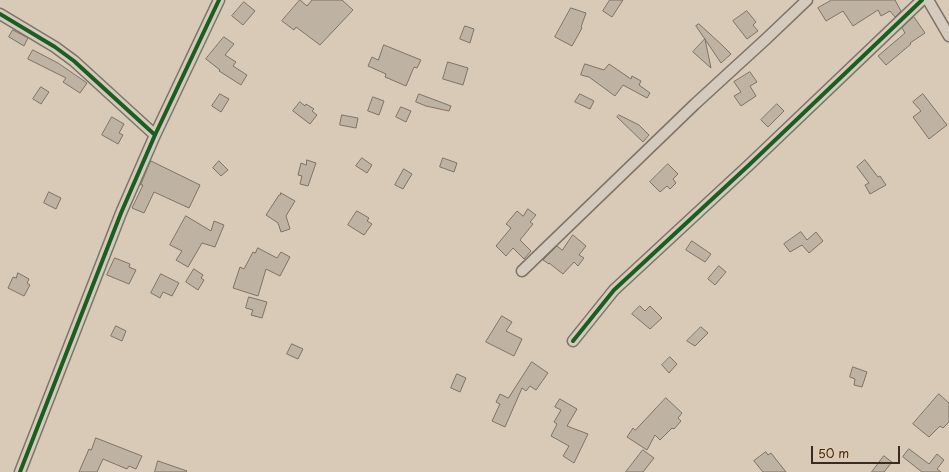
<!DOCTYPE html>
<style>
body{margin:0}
#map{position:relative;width:949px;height:472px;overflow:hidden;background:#d8cab6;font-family:"Playpen Sans",sans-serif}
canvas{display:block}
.scale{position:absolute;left:811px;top:446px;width:89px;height:18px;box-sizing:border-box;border:2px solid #3b2a1e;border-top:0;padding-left:5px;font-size:12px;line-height:14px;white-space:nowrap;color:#3b2a1e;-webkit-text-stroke:3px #e5cbad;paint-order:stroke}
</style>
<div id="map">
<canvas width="949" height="472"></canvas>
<div class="scale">50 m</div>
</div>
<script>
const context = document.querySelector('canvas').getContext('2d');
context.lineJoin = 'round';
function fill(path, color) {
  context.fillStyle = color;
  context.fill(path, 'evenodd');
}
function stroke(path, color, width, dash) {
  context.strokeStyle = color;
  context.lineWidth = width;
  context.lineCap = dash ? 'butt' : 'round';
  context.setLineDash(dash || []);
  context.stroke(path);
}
const building = new Path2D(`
 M300,0L307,6L312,0H342L353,10L320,45L296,27L294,30L282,21Z
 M610,0H623L612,17L603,11Z
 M832,0H895L901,11L895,17L890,11L881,16L878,10L853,26L843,11L826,21L818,8Z
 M244,2L255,11L243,25L232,16Z
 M571,8L586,13L581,27L582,28L572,46L555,37Z
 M747,11L756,22L753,25L758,31L747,39L733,21Z
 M914,17L925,33L910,43L911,44L886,65L878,56L905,33L902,28Z
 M699,24L722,45L731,54L721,63L696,26Z
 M465,26L474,29L470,43L460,39Z
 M13,30L28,38L24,46L9,37Z
 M224,37L234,44L225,55L236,62L233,66L247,75L241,85L219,71L220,70L206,59Z
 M705,39L711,68L693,52Z
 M384,45L421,60L417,68L414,67L406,86L385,77L386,74L368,66L372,57L378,60Z
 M33,50L58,63L87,83L80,93L63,82L66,78L28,59Z
 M448,62L468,68L463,85L443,79Z
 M585,64L604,70L609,64L631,79L632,76L641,81L639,85L650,93L647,98L623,85L615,96L589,77L581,75Z
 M750,72L757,82L750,86L756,96L741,106L734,96L741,92L734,82Z
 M41,87L49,92L41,104L33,99Z
 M220,94L229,99L221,112L212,106Z
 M419,94L451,106L449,111L426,106L416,102Z
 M580,94L594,101L590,109L575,102Z
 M923,94L947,125L929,139L913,117L921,111L913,102Z
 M373,97L384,101L379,115L368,111Z
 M300,102L305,106L306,104L314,109L312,111L317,115L310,124L293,111Z
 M777,104L784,111L768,127L761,120Z
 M401,107L411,111L406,122L396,117Z
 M342,115L358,118L356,128L340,125Z
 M619,115L639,125L649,135L643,142L617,117Z
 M112,117L124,124L119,133L123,135L118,144L102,135Z
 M362,158L372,165L367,173L356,166Z
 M443,158L457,163L454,172L440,167Z
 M307,160L316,163L308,186L300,184L302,176L298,175L301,163L306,165Z
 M865,160L878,177L880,176L886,185L870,194L865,185L869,183L857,167Z
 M151,161L200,185L189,208L154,192L144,213L132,208L143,185H141Z
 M219,161L228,170L221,176L213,168Z
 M668,164L678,174L673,179L676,183L670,189L667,186L660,192L650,182Z
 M404,169L412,174L403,189L395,185Z
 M49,192L61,198L56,209L44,203Z
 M281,193L295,201L286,216L290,229L281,232L278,223L266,215L279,195H280Z
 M528,209L536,215L530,222L533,224L520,240L531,251L524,259L513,248L506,256L496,246L511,228L506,224L517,211L523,216Z
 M357,211L369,218L367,221L372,224L364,235L348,225Z
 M186,216L211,231L214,221L224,225L215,247L202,243L188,267L176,260L182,251L170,245Z
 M801,232L807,240L816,232L823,241L809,253L802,245L790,252L784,244Z
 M573,235L586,246L579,255L584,258L578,266L574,262L563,274L549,263V264L543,260L557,246L562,250Z
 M692,241L711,254L705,262L686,250Z
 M258,248L277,258L281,252L290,257L280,276L266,269L258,296L233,288L240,267L244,269L253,252L255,253Z
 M115,258L130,264L129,267L136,270L129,284L107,275Z
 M719,266L726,272L715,285L708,279Z
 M194,269L203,275L201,278L204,280L198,290L186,282Z
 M18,273L29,279L27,283L30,285L24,296L8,288L13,277L16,278Z
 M161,274L179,283L172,296L163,292L160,298L151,293Z
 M249,297L267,302L262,318L251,315L253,310L246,308Z
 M640,306L645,311L650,306L662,318L650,329L632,314Z
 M502,316L512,322L506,331L522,339L514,356L486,342Z
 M116,326L126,331L122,341L111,336Z
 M701,327L708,333L695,346L687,341Z
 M292,344L303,349L298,359L287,354Z
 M670,357L677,364L669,373L662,365Z
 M532,362L548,373L536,390L530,386L526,391L522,388L505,427L492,421L500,404L496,402L500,394L508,398Z
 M853,367L867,372L862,387L854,385L855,379L850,377Z
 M457,374L466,378L460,392L451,388Z
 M939,394L949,403V422L943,428L940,426L929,437L913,424Z
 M666,398L682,413L678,418L681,421L674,429L672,428L660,440L655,435L647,450L627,437L633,428L635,430Z
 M560,399L577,409L567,426L588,434L574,463L563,456L569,446L551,436L557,424L554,422L561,410L555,407Z
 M96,438L142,456L136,469L129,466L127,469L103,459L97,472H79L89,449L91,450Z
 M909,449L929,464L937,454L944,460L937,469L941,472H922L903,457Z
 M643,450L654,458L643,472H626Z
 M766,452L768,455L771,453L786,472H763L754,461Z
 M884,456L892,462L884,472H872Z
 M158,461L187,471L186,472H155Z`);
const minor = new Path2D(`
 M928,0L949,36
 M0,14L55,47L74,61L155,135
 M522,271L695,104L766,39L807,0
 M573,341L614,290L749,165L922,0
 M20,472L121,213L155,135L219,0`);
const cycleway = new Path2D(`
 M0,14L55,47L74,61L155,135
 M573,341L614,290L749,165L922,0
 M20,472L121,213L155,135L219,0`);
fill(building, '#beb3a3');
stroke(building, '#7d7367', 1);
stroke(minor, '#7d7367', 13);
stroke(minor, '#d4cabe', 10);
stroke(cycleway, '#1b5e20', 4);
</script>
